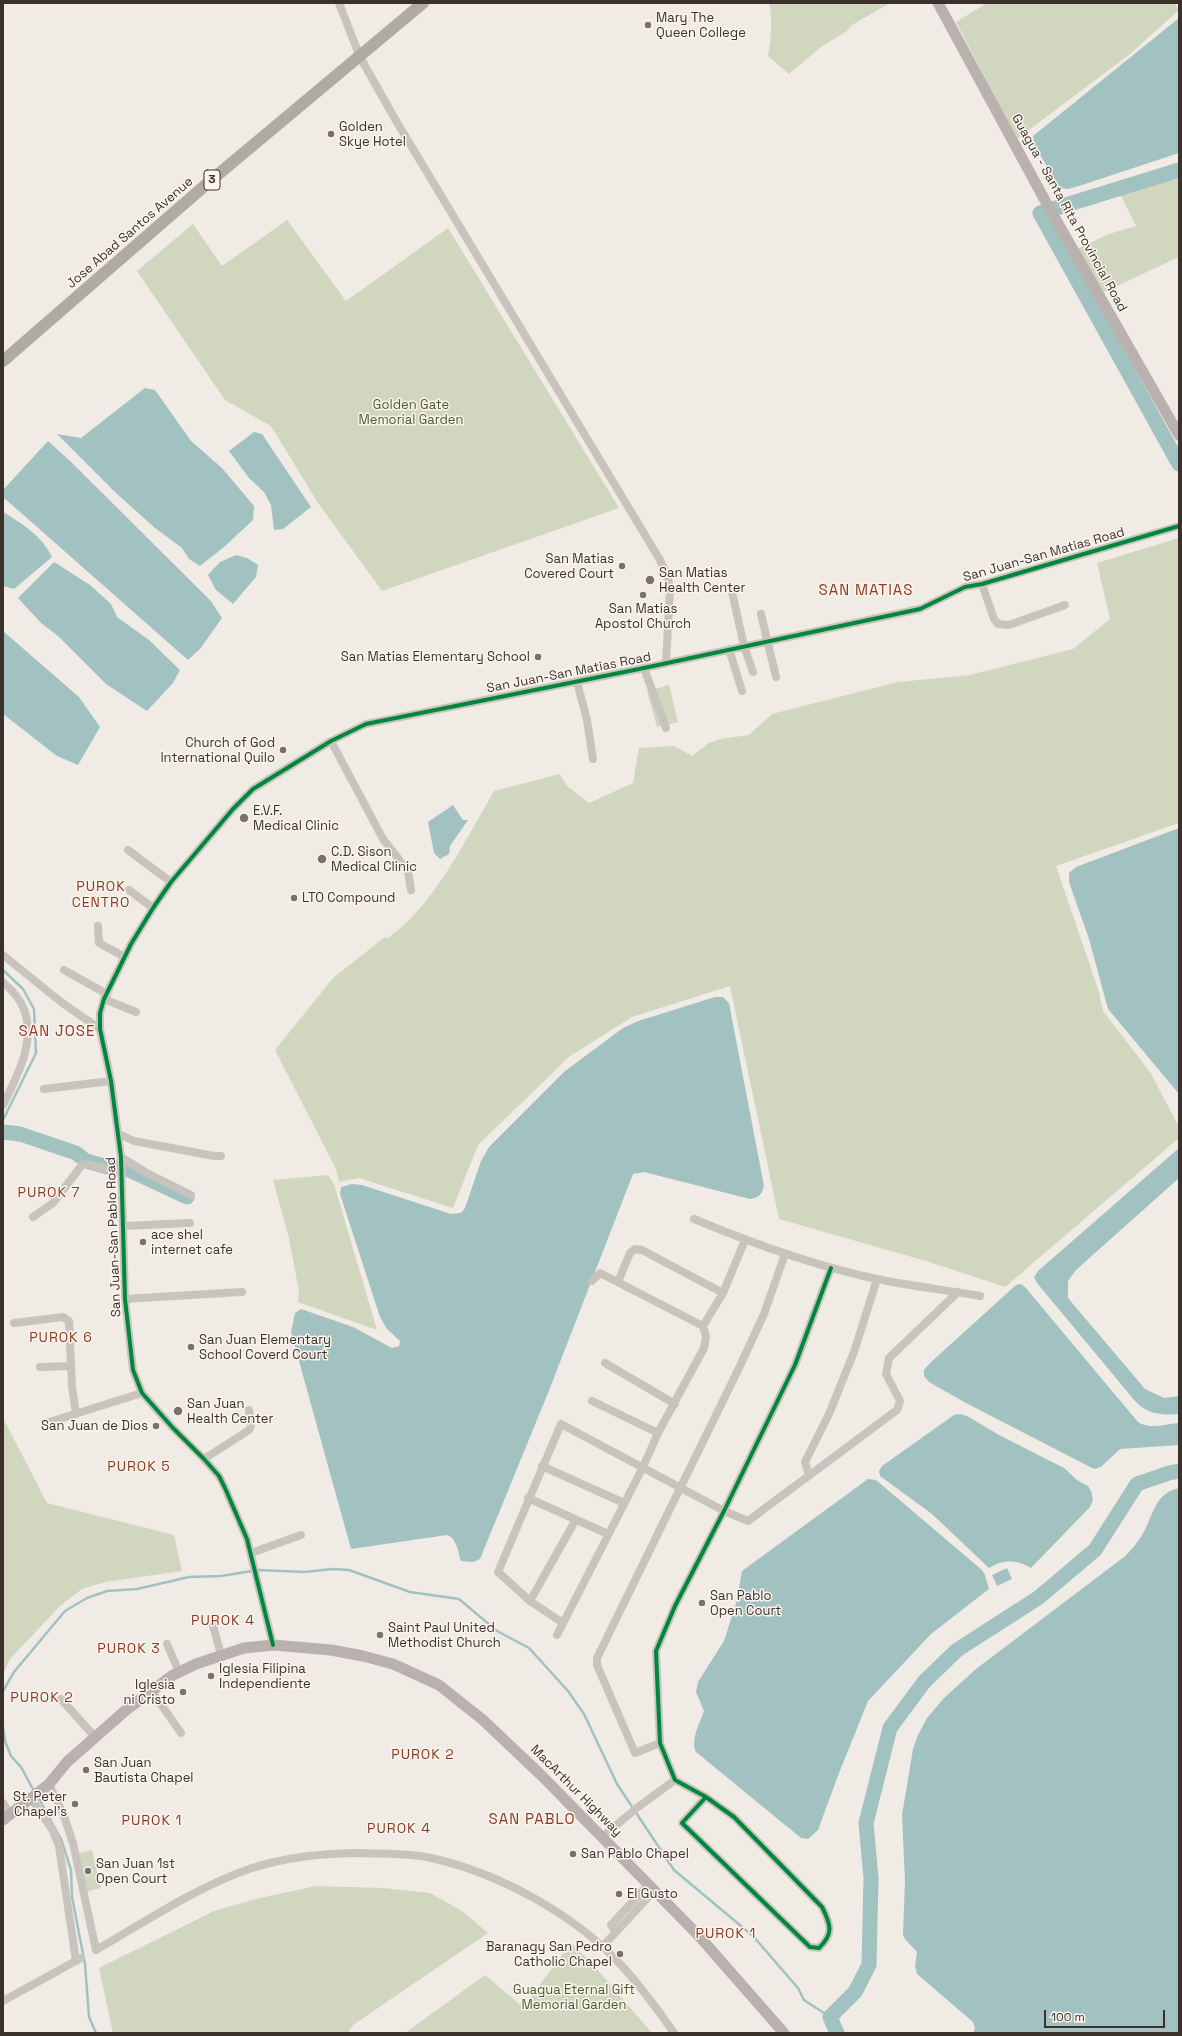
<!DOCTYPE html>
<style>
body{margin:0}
#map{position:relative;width:1182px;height:2036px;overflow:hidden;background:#f0ebe5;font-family:"Space Grotesk",sans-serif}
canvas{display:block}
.frame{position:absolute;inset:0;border:4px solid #3b302b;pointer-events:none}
.scale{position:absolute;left:1044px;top:2010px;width:121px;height:18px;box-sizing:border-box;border:2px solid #3b302b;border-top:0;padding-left:5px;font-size:12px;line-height:14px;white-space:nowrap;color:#3b302b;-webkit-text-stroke:3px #fbf5ee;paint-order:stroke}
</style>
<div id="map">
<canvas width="1182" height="2036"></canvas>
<div class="frame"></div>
<div class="scale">100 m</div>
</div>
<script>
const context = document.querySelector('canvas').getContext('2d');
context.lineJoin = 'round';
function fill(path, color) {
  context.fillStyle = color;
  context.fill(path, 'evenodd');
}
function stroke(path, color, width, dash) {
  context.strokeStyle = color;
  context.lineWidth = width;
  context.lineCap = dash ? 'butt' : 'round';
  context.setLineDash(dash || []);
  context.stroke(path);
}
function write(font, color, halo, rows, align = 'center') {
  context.font = font + ' "Space Grotesk",sans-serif';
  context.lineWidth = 3;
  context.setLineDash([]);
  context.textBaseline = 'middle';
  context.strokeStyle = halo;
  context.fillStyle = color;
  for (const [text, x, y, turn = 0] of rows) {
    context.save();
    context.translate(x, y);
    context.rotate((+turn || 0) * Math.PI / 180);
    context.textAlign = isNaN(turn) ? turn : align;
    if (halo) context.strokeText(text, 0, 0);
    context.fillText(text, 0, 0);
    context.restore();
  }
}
const green = new Path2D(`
 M769,3H890L852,25L847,31L821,47L789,74L768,56C771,38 773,21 769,3Z
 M987,3H1175L1179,10L1130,54L1017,139L956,22Z
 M1179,173V257L1104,292L1077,249L1109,234L1136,226L1120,194Z
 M287,220L346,301L448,228L619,508L382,591L318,503L271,426L225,400L137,271L193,224L222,266Z
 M1179,538V823L1056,866L1099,992L1103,1011L1150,1072L1179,1127V1138L1005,1287L926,1261L779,1219L730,986L632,1017L570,1056L478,1145L453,1208L359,1178L339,1182L336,1169L275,1050L333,978L385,937L387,939C395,932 405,925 412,917C446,881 469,834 494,791L560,774L567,786L589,803L633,783L639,748L674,746L692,756L709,743L720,739L749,735L772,714L898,682L970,675L1073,649L1110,619L1097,563Z
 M669,685L678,722L657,727L647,691Z
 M328,1175L334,1184L377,1330L298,1302L299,1292L289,1238L273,1180Z
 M3,1418L47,1503L174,1535L182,1571L105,1582L82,1589L61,1605L10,1659L3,1674Z
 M92,1850L101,1888L84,1892L76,1854Z
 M316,1886L383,1888L430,1893L462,1911L488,1933L353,2025L348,2033H113L99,1968L214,1911L260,1898Z
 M571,1943L589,1960L652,2033H405L485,1975L523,2007Z`);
const water = new Path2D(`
 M1179,18V153L1082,185L1068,189L1060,188L1034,145L1033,136Z
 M145,388L155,390L191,441L222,468L254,506L253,520L224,547L200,566L189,559L182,548L155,528L116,493L57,434L81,438Z
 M254,432L262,434L311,507L283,529L274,530L271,505L264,492L249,478L229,451Z
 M48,441L70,461L211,601L222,618L200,649L188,660L3,497V490Z
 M3,512C23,524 42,536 52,557L14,589L3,586Z
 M236,555L247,558L258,565L256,577L233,604L216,590L208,575L220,562Z
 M54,562L90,585L111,604L117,617L149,640L180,670L173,683L147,711L106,684L58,636L41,623L18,598Z
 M3,631L79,697L100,727L78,765L57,756L3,714Z
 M453,805L463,820H468L450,846L449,854L440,859L434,853L428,822Z
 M1179,828V1094L1108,1009L1089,939L1069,882V873L1076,867Z
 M715,997H723L729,1003L764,1186C762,1195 758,1198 750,1199L644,1172L633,1174L548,1393L480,1559L473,1562L461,1561C458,1552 457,1538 447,1535L351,1549L291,1332L295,1313L301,1309L353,1327L392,1348L399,1346L400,1341L387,1329L380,1317L340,1194L341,1187L352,1184L362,1185L451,1214L461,1213L465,1208L481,1161L489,1147L565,1071L623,1028L638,1021Z
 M1179,1148V1178L1076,1270L1068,1281V1298L1145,1389L1164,1398L1179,1396V1414C1161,1415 1148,1415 1135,1401L1037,1283L1034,1277L1038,1271Z
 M1021,1284L1025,1287L1138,1422C1151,1430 1164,1424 1179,1423V1445L1120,1449L1101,1467L1094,1469L966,1403L929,1382L924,1376V1370L930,1363L1016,1285Z
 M960,1414L967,1416L999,1435L1064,1468L1077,1480L1088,1486L1091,1491L1093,1500L1090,1507L1031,1568C1016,1559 1004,1559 989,1568L932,1514L880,1476L879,1471L882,1466L954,1415Z
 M868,1479L876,1480L982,1570L985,1575L989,1589L931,1634L868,1701L839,1773L818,1830L808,1839L801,1838L696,1752C690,1740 700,1723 704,1711L696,1692L698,1682L724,1641L737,1600L742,1571Z
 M1179,1488V2033H973L975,2028L973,2022L917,1974L915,1966L917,1952L905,1939L903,1934L905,1881L902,1815L913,1749L918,1735L927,1718L944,1698L976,1669L1124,1557C1131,1550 1137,1544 1142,1535C1154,1516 1153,1494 1179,1488Z
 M1007,1568L1012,1579L997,1586L992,1575Z`);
const stream = new Path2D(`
 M3,970L23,989L34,1009L36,1053L3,1120
 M3,1691L14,1672L65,1611L87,1598L107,1591L137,1589L189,1577L221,1576L258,1570L305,1572L332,1569L349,1570L410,1592L459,1599L497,1631L529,1648L568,1691L584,1714L617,1784L674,1870L753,1936L798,1988L804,2000L830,2017
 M3,1727L5,1741L11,1756L21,1767L34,1791
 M38,1797L61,1839L71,1870L72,1897L85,1964L89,2017L96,2033`);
const river = new Path2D(`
 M1179,170L1040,213L1179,464
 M3,1132L20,1134L76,1153L86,1161L108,1167H123L187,1197
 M837,2033L830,2017L855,1992L869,1965L871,1878L866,1823L890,1728L924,1682L957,1650L1038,1598L1095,1550L1137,1484L1169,1473L1179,1471`);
const minor = new Path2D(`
 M339,3L360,57L395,119L660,560L667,575L670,588L666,663
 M982,584L994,619L998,624L1009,625L1065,605
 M732,592L744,646L753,672
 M761,614L776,677
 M729,649L742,691
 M644,668L666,728
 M577,682L587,720L593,759
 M331,741L383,839L408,871L411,890
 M128,850L171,882
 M129,890L153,908
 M98,926L99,943L125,957
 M3,955L61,1002L100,1029
 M64,970L107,994
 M3,982C9,988 17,995 21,1003C39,1036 18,1075 3,1105
 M104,999L136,1012
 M44,1089L111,1081
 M119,1134L134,1141L214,1156H221
 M121,1157L145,1172L191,1195
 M33,1217L53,1203L82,1165L87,1164L122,1173
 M694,1219C754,1244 814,1266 877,1279C911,1286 946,1290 980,1296
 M123,1226L190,1223
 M592,1281L600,1273L703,1326
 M618,1282L630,1253L635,1249L642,1250L723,1293
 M125,1299L242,1292
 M14,1323L63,1317L69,1321L72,1386L76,1414
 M605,1363L675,1404
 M40,1367L71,1366
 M592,1401L658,1433
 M46,1423L142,1393
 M204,1459L249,1430L251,1426L249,1410
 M542,1466L624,1503
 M809,1475L805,1462L829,1414L854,1352L877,1279
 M528,1498L608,1534
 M575,1521L530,1601L498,1572L561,1424L724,1511L748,1521L897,1410L900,1401L886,1374L889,1358L958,1292
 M251,1553L301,1535
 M530,1601L563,1623
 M211,1618L221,1655
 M557,1635L643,1467L658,1433L704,1348L706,1337L703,1326L723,1293L745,1240
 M167,1644L179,1672
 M273,1645L247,1539L225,1488L219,1476L204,1459L173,1428L142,1393L133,1370L125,1299L121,1157L111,1081L100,1029V1013L104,999L131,944L153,908L171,882L233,809L253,789L331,741L366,724L644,668L920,609L965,587L982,584L1179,526
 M151,1690L181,1733
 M61,1699L95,1737
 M660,1743L635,1753L597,1665V1658L739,1368L764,1314L785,1254
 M49,1784L64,1816L73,1843L96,1950C147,1921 196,1887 252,1868C287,1857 325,1853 361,1853C384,1854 409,1853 431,1858C499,1873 576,1915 623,1967C642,1988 658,2010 674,2033
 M706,1797L682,1823L810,1947L819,1948C834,1933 831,1925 822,1907L734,1817L706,1797L675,1780L660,1743L656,1651L675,1606L724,1511L795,1365L831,1268
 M31,1798L53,1831L59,1846L76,1961
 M3,1803L10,1814
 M602,1837L638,1807L675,1780
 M616,1932L611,1925L648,1885
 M602,1947L654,1891
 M3,2001L81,1958`);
const major = new Path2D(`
 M938,3L1048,206L1179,435
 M3,1820L49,1784L67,1762L126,1710L173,1675L196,1664L244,1648L273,1645L331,1650L363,1656L393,1664L439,1685L483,1720L542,1776L699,1936L784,2033`);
const highway = new Path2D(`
 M3,361L209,182L423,3`);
const cycleway = new Path2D(`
 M273,1645L247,1539L225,1488L219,1476L204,1459L173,1428L142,1393L133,1370L125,1299L121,1157L111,1081L100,1029V1013L104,999L131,944L153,908L171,882L233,809L253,789L331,741L366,724L644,668L920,609L965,587L982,584L1179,526
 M706,1797L682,1823L810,1947L819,1948C834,1933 831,1925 822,1907L734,1817L706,1797L675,1780L660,1743L656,1651L675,1606L724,1511L795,1365L831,1268`);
const markers = [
 [648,25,4,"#7a716c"],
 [331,134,4,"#7a716c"],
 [622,566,4,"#7a716c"],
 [650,580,5,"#7a716c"],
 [643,595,4,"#7a716c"],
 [538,657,4,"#7a716c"],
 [283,750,4,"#7a716c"],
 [244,818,5,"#7a716c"],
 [322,859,5,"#7a716c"],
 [294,898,4,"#7a716c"],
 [143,1242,4,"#7a716c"],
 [191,1347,4,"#7a716c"],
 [178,1411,5,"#7a716c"],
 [156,1426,4,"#7a716c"],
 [702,1603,4,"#7a716c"],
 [380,1635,4,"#7a716c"],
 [211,1676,4,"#7a716c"],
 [183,1692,4,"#7a716c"],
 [86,1770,4,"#7a716c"],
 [75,1804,4,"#7a716c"],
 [573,1854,4,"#7a716c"],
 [88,1871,4,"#7a716c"],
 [619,1894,4,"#7a716c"],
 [620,1954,4,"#7a716c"]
];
const shields = [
 [212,180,16]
];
const shieldNames = [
 ["3",212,180]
];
const poiNames = [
 ["Mary The",656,18],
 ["Queen College",656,33],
 ["Golden",339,127],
 ["Skye Hotel",339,142],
 ["San Matias",614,559,"right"],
 ["Covered Court",614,574,"right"],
 ["San Matias",659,573],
 ["Health Center",659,588],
 ["San Matias",643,609,"center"],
 ["Apostol Church",643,624,"center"],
 ["San Matias Elementary School",530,657,"right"],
 ["Church of God",275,743,"right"],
 ["International Quilo",275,758,"right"],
 ["E.V.F.",253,811],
 ["Medical Clinic",253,826],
 ["C.D. Sison",331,852],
 ["Medical Clinic",331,867],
 ["LTO Compound",302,898],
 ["ace shel",151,1235],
 ["internet cafe",151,1250],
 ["San Juan Elementary",199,1340],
 ["School Coverd Court",199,1355],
 ["San Juan",187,1404],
 ["Health Center",187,1419],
 ["San Juan de Dios",148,1426,"right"],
 ["San Pablo",710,1596],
 ["Open Court",710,1611],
 ["Saint Paul United",388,1628],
 ["Methodist Church",388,1643],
 ["Iglesia Filipina",219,1669],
 ["Independiente",219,1684],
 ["Iglesia",175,1685,"right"],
 ["ni Cristo",175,1700,"right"],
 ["San Juan",94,1763],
 ["Bautista Chapel",94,1778],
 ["St. Peter",67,1797,"right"],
 ["Chapel's",67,1812,"right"],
 ["San Pablo Chapel",581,1854],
 ["San Juan 1st",96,1864],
 ["Open Court",96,1879],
 ["El Gusto",627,1894],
 ["Baranagy San Pedro",612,1947,"right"],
 ["Catholic Chapel",612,1962,"right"]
];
const streetNames = [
 ["Guagua - Santa Rita Provincial Road",1069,213,61],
 ["Jose Abad Santos Avenue",130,233,-41],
 ["San Juan-San Matias Road",1044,555,-16],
 ["San Juan-San Matias Road",569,673,-11],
 ["San Juan-San Pablo Road",114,1237,-92],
 ["MacArthur Highway",576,1791,45]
];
const parkNames = [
 ["Golden Gate",411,405],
 ["Memorial Garden",411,420],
 ["Guagua Eternal Gift",574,1990],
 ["Memorial Garden",574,2005]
];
const neighbourhoodNames = [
 ["PUROK",101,887],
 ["CENTRO",101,903],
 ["PUROK 7",49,1193],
 ["PUROK 6",61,1338],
 ["PUROK 5",139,1467],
 ["PUROK 4",223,1621],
 ["PUROK 3",129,1649],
 ["PUROK 2",42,1698],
 ["PUROK 2",423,1755],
 ["PUROK 1",152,1821],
 ["PUROK 4",399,1829],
 ["PUROK 1",726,1934]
];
const quarterNames = [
 ["SAN MATIAS",866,591],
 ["SAN JOSE",57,1032],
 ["SAN PABLO",532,1820]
];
fill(green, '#d1d6bf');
fill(water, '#a1c2c1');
stroke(stream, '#a1c2c1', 2.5);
stroke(river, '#a1c2c1', 15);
stroke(minor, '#c9c3be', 8);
stroke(major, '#b8b1ad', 11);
stroke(highway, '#afaaa4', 12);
stroke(cycleway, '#00873e', 4);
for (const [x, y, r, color] of markers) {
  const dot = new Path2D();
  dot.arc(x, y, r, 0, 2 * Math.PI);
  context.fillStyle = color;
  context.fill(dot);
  stroke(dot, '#fbf5ee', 1.5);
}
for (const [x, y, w] of shields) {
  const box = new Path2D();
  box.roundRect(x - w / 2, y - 10, w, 20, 3);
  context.fillStyle = '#fbf5ee';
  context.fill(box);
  stroke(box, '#3b302b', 1);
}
write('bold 12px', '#3b302b', null, shieldNames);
write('13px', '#3b302b', '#fbf5ee', poiNames, 'left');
write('13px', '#3b302b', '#fbf5ee', streetNames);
write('13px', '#4a5a2e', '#fbf5ee', parkNames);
context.letterSpacing = '1px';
write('14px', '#8c3b22', '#fbf5ee', neighbourhoodNames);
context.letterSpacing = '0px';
context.letterSpacing = '1px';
write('15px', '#8c3b22', '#fbf5ee', quarterNames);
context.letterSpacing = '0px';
</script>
